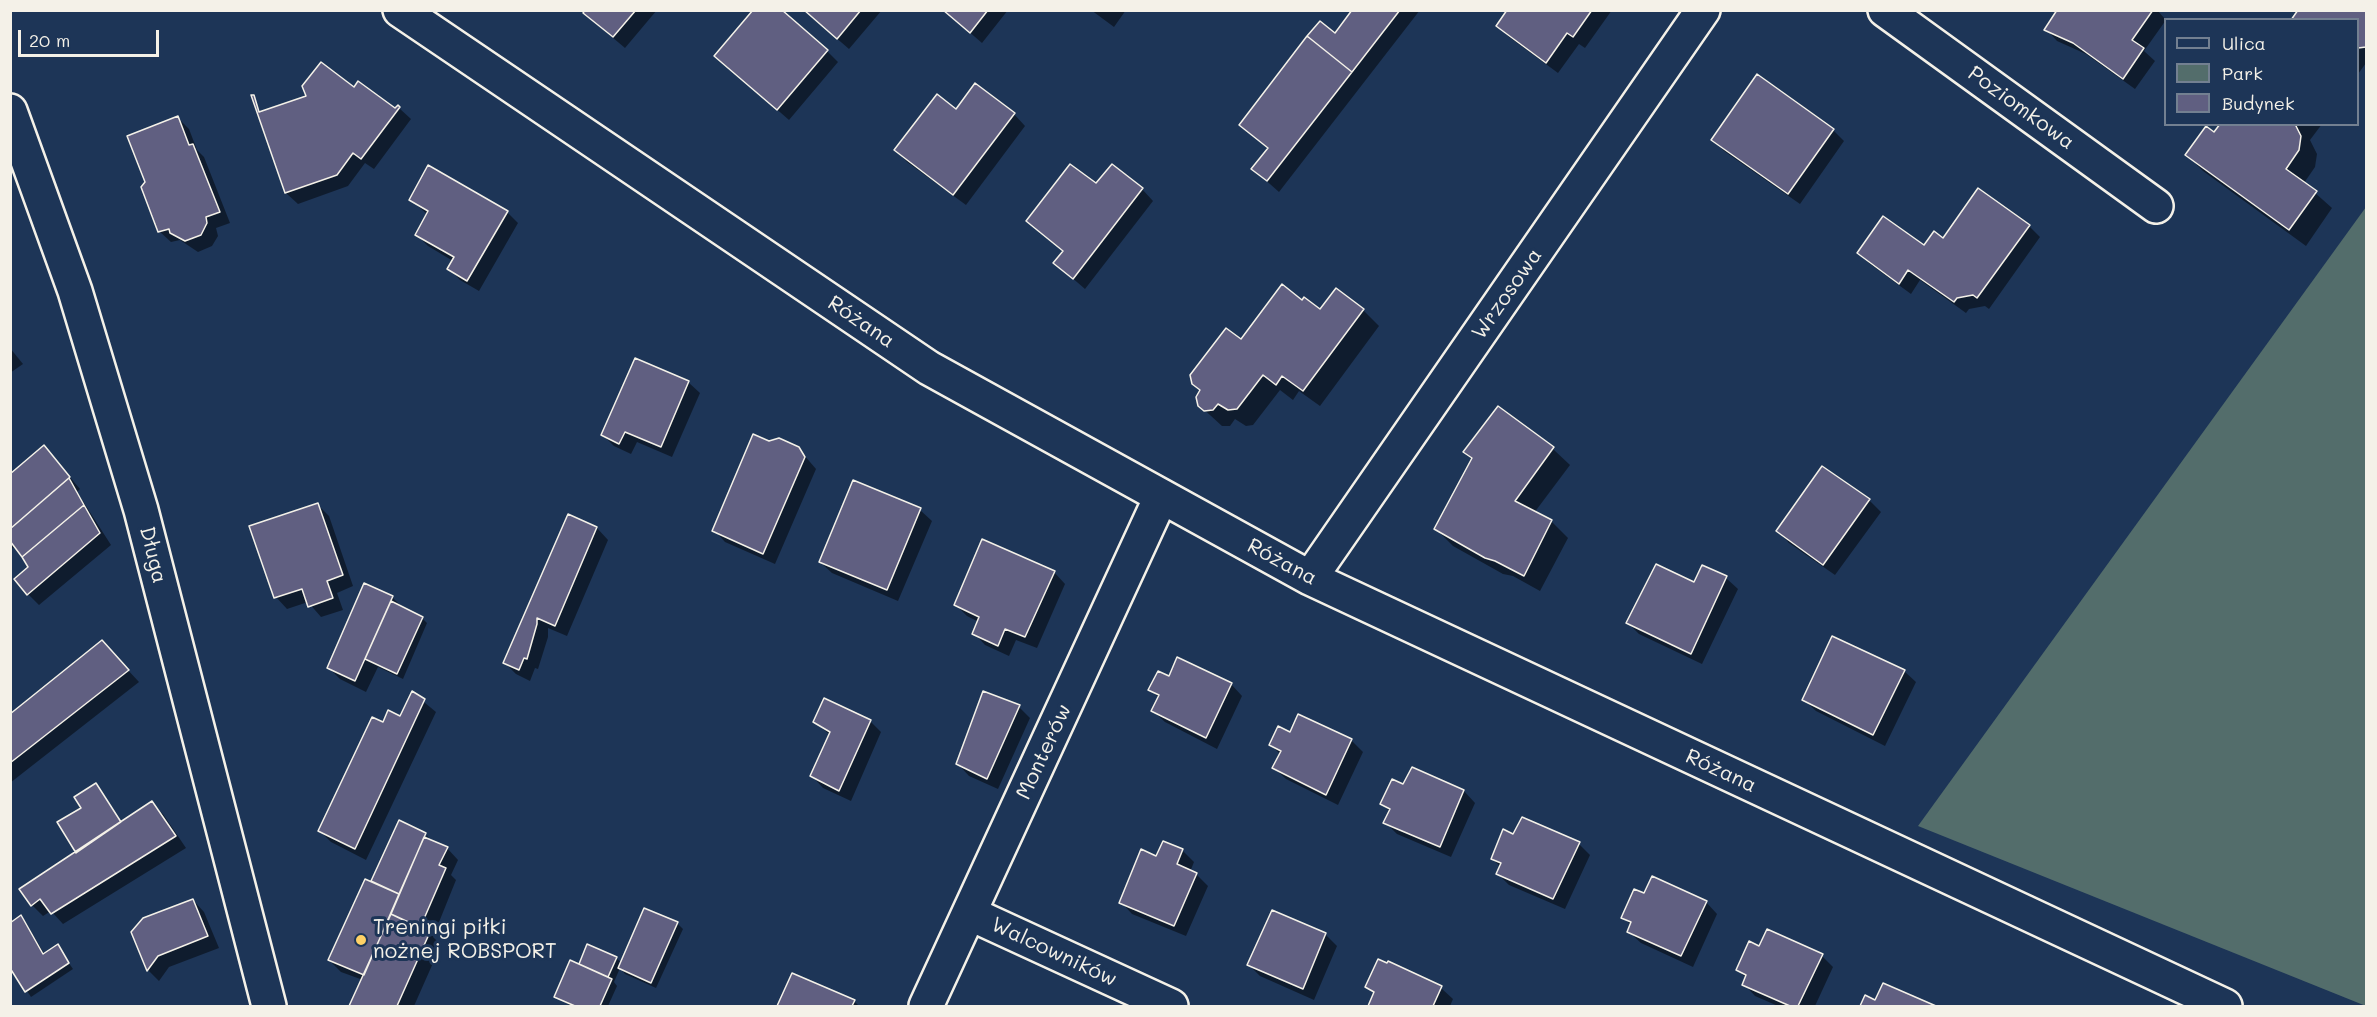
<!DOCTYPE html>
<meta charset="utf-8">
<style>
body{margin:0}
#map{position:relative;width:2377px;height:1017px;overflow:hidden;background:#1d3557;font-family:Mali,sans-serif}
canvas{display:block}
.frame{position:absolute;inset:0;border:12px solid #f4f1e8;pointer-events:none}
.legend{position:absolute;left:2164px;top:18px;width:195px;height:108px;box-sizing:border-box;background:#1d3557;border:2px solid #738091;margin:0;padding:8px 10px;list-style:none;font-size:18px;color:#f4f1e8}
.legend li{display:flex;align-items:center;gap:12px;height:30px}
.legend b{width:30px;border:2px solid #738091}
.scale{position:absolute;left:18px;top:30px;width:141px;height:27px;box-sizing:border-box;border:3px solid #f4f1e8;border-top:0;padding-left:8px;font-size:18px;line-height:21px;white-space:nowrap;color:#f4f1e8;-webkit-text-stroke:4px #1d3557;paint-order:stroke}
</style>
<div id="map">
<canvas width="2377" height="1017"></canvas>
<div class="frame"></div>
<ul class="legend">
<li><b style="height:8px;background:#1d3557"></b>Ulica</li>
<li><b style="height:16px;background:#536d6b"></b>Park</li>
<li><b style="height:16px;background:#605f81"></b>Budynek</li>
</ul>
<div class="scale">20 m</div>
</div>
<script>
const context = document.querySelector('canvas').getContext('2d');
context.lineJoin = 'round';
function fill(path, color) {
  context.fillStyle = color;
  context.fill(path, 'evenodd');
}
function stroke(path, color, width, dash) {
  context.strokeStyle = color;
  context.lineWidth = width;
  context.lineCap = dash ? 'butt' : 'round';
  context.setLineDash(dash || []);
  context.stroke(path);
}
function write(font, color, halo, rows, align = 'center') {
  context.font = font + ' Mali,sans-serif';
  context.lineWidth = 6;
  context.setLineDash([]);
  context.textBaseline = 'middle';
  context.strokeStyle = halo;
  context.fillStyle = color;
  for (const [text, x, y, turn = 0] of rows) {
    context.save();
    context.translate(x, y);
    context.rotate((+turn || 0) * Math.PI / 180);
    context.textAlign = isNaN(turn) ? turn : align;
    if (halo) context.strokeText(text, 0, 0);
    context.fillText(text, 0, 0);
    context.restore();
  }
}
const green = new Path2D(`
 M2366,207V1006L1918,826Z`);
const shadow = new Path2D(`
 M580,10H657L625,48Z
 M804,10H882L849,49Z
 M1008,10L982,43L945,11V10Z
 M1091,10H1126L1114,27Z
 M1354,10H1420L1279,192L1253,169L1269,149L1241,125L1335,35Z
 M1509,10H1612L1585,48L1579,44L1558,73L1509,37L1498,26Z
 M2059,10H2157L2166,20L2144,51L2155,61L2135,89L2086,54L2057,41L2046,29Z
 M2299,10H2366V63L2358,74V20Z
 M827,51L838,62L789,120L716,56Z
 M354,89L396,110L399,108L411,119L374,169L365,163L348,186L298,204L286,193L259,113Z
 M956,111L1014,114L1025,126L966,205L907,162L896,150Z
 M178,118L189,129L197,150L204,157L230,223L216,228L218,236L212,246L198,252L180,240L171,242L159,231L146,182Z
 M2222,124H2322L2310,140L2317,154L2315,167L2304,183L2332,208L2306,246L2203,171L2187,155L2215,134Z
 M1833,130L1844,141L1800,204L1724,151L1713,140Z
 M1096,186L1142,189L1153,201L1085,289L1055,263L1064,252L1028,221Z
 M411,200L507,212L518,223L479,291L460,280L449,268L453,261L428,246L417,235L428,215Z
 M2029,226L2040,237L1989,309L1985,306L1969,309L1966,313L1920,280L1911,294L1870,264L1859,253L1924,247L1943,240Z
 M1302,302L1320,311L1363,310L1379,326L1320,406L1299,391L1293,400L1280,390L1253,425L1246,426L1235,419L1230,426H1222L1199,405L1241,341Z
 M10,348L23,364L10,373Z
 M688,382L700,393L672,457L637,442L631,454L614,446L603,435Z
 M1498,408L1553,449L1570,465L1534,513L1551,521L1568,538L1540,591L1513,576L1503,574L1453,546L1436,529L1473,459L1465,452Z
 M769,443L798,448L816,469L775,564L725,542L714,530Z
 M44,447L80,489L77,492L111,545L39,605L28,594L30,568L16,546L10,550V476Z
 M1823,468L1869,500L1881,512L1835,575L1789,543L1778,531Z
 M317,504L329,516L353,586L337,593L343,610L321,617L308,602L287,609L276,597Z
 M920,510L932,521L898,601L832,573L820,562Z
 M569,516L597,528L608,540L567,636L548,628V637L538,669L535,668L530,681L516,674L505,663Z
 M1054,572L1065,584L1037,648L1016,640L1009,656L985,645L974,633L979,622L967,616L955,604Z
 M1726,578L1738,589L1702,664L1639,634L1628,623Z
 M365,585L393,598L405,610L422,618L427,623L403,679L378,667L366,692L340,679L329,668Z
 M113,654L139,682L10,783V716Z
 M1904,671L1916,682L1885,746L1816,711L1804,700Z
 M1169,678L1231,684L1242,696L1217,749L1165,722L1153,711L1159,698L1150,689Z
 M413,693L436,712L366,860L331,842L320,831L401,718Z
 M1019,707L1030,718L998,789L969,776L958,764Z
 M1299,716L1352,741L1363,752L1338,805L1286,779L1274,768L1281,755L1271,745L1291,734Z
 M870,721L881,732L851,801L823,788L812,776L830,735L815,722Z
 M1412,769L1464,791L1475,803L1451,857L1397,834L1385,822L1390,812L1382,803L1404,786Z
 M96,785L122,822L151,803L163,814L186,848L63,924L51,911L43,916L32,905L77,852L83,808Z
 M400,822L426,834L423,845L427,835L430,841L447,848L458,860L451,875L456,880L433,937L441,945L414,1006H351L363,980L341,972L329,960L378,886L373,881Z
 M1514,836L1579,844L1590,855L1565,909L1509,885L1497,873L1501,867L1492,859Z
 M1164,843L1183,851L1194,862L1190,872L1197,875L1208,886L1186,936L1132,914L1121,902L1157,858Z
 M1645,895L1706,902L1717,914L1693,967L1641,943L1629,932L1632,926L1623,917Z
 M193,900L204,912L219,948L169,967L159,981L148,970L133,932Z
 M1273,912L1326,935L1337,946L1314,1000L1260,976L1249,965Z
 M21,917L26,923L45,955L57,946L73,969L31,997L10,965Z
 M677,923L683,929L656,988L625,974L620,968L614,982L617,986L608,1006H571L556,997L580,966L588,946L616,958L622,963Z
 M1759,948L1822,956L1833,967L1815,1006H1778L1755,996L1744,984L1746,978L1737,969Z
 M1389,964L1441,988L1453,999L1450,1006H1369L1375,994L1367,987Z
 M793,975L854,1001L859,1006H779Z
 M1884,985L1932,1006H1861L1866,997L1876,1002Z`);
const building = new Path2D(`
 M585,10H636L613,37L583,13Z
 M753,10H782L828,50L777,110L714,56Z
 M804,10H861L837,39Z
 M943,10H988L970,33Z
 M1352,10H1400L1352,72L1307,36L1320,21L1335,33Z
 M1507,10H1592L1573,37L1567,33L1546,63L1496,26Z
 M2057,10H2153L2132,40L2144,48L2123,79L2073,43L2044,30Z
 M2298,10H2366V47L2358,48V20H2291Z
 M1307,36L1352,72L1267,181L1251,169L1268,148L1239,125Z
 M321,62L354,87L358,81L395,108L398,105L400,107L361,159L353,153L337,175L285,193L251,95H254L259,112L306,96L302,86Z
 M1757,74L1834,129L1788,194L1711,140Z
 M975,83L1015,113L953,195L894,150L937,94L956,109Z
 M178,116L189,145L193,144L220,212L206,217L207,223L201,235L185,241L170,233L169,229L158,232L141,187L145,182L127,136Z
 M2220,124H2295L2301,136L2299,150L2286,169L2317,191L2289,230L2185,155L2206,126L2214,132Z
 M1070,164L1096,183L1112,164L1143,188L1073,279L1053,263L1063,251L1026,221Z
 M428,165L508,211L467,281L447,269L454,257L415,235L428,211L409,200Z
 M1978,188L2030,225L1977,298L1973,295L1957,298L1954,302L1908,270L1899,284L1857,253L1883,216L1924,245L1934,231L1943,238Z
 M1282,284L1302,300L1304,297L1320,309L1336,288L1364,309L1303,391L1282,376L1276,385L1263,375L1237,409L1228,410L1218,404L1213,410L1204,411L1198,406L1196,397L1200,390L1192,384L1190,375L1226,328L1241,339Z
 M635,358L689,381L661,447L625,432L619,444L601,435Z
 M1498,406L1554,447L1515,501L1552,520L1524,576L1495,561L1485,558L1434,529L1472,458L1463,452Z
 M753,434L769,441L779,438L799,447L805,457L763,554L712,531Z
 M44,445L70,477L10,529V474Z
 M1822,466L1870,499L1823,565L1776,531Z
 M69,478L84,505L22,557L10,541V529Z
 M853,480L921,508L887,590L819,562Z
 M318,503L343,575L327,581L333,598L308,607L302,589L274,598L249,526Z
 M84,505L100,533L27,595L14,579L28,567L22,557Z
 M568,514L597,527L555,626L537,618V624L527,659L524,658L519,670L503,663Z
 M982,539L1055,571L1025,637L1005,629L998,646L972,634L979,617L954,605Z
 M1656,564L1694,582L1702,565L1727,576L1691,654L1626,623Z
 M364,583L393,596L355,681L327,668Z
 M391,601L423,617L397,674L365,659Z
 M1832,636L1905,670L1873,735L1802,700Z
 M102,640L129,670L10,763V714Z
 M1177,657L1232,683L1206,738L1151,711L1159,695L1148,690L1158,671L1169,676Z
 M412,691L425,699L355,849L318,831L372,717L383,722L388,710L400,716Z
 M983,691L1020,705L987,779L956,764Z
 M824,698L871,720L839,791L810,776L830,732L813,722Z
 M1298,714L1352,739L1326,795L1272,768L1281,751L1269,745L1278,726L1290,732Z
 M1412,767L1464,790L1440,847L1383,823L1390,809L1380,804L1392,779L1403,784Z
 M96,783L121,822L76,853L57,822L81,808L74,797Z
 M152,801L176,836L51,914L40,899L31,906L19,889Z
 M1522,817L1580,842L1553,899L1496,874L1501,863L1491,859L1503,829L1513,834Z
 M399,820L426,833L399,894L371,881Z
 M424,837L448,847L439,865L446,868L420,928L391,914Z
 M1163,841L1183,849L1177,864L1197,873L1174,926L1119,903L1141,849L1156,856Z
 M1652,876L1707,901L1681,956L1627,932L1631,922L1621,918L1634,889L1644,893Z
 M365,879L399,894L364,975L328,960Z
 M193,899L208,936L158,956L147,971L131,932L143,918Z
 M644,908L678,922L651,983L618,968Z
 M1272,910L1326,933L1303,989L1247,965Z
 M391,914L430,932L397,1006H349Z
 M21,915L43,954L58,944L69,963L25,992L10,968V923Z
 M1767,929L1823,954L1798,1006H1790L1742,985L1746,975L1736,970L1749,941L1759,946Z
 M587,944L617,957L608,977L579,964Z
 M1378,959L1387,963L1388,961L1442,986L1433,1006H1368L1374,992L1365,987Z
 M570,960L612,979L600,1006H575L554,997Z
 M792,973L855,1000L852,1006H777Z
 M1883,983L1936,1006H1860L1865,995L1875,1000Z`);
const street = new Path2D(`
 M400,10L929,368L1310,578L2225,1006
 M1885,10L2156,206
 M10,111L75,291L141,510L269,1006
 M1310,578L1703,10
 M969,913L1171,1006
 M926,1006L1161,497`);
const markers = [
 [361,940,6,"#ffd166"]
];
const streetNames = [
 ["Poziomkowa",2021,108,36],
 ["Wrzosowa",1507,294,-55],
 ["Różana",861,322,34],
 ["Długa",153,555,76],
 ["Różana",1282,562,28],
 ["Monterów",1044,752,-65],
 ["Różana",1721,771,25],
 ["Walcowników",1054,952,25]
];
const poiNames = [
 ["Treningi piłki",373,928],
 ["nożnej ROBSPORT",373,952]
];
fill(green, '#536d6b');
fill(shadow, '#0007');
fill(building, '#605f81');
stroke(building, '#f4f1e8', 1.5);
stroke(street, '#f4f1e8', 38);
stroke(street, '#1d3557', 33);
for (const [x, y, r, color] of markers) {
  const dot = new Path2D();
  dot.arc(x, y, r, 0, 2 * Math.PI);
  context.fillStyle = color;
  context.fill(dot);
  stroke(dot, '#1d3557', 2);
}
write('21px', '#f4f1e8', '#1d3557', streetNames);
write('21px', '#f4f1e8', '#1d3557', poiNames, 'left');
</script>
